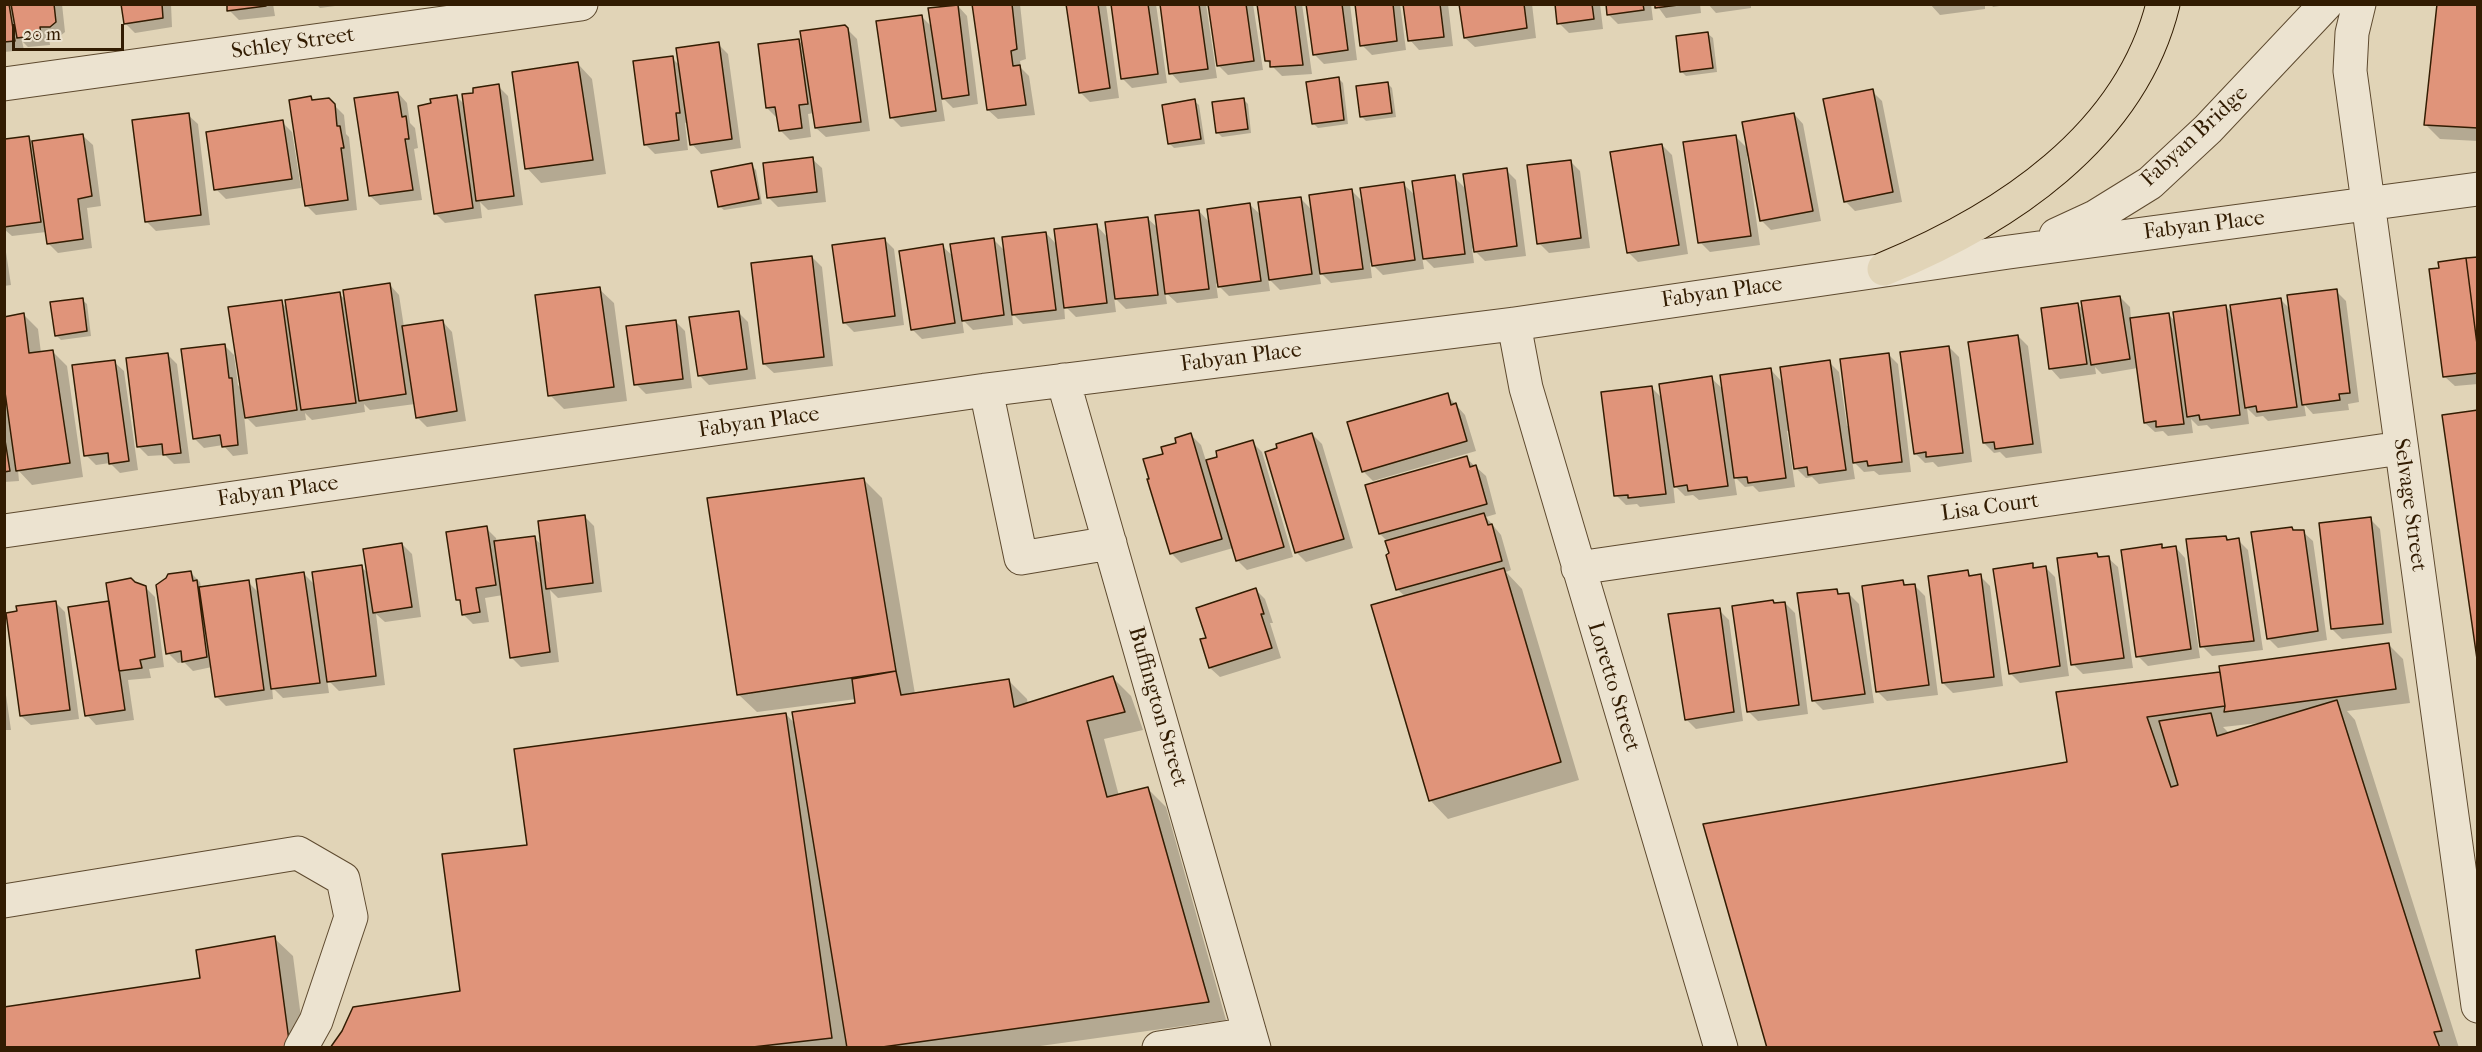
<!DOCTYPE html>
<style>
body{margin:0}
#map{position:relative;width:2482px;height:1052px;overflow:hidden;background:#e1d4b7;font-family:"IM FELL French Canon",serif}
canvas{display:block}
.frame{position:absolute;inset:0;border:6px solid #321c02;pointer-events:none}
.scale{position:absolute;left:12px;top:24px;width:112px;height:27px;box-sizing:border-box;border:3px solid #321c02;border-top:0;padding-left:8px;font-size:18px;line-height:21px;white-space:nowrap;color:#321c02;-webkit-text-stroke:4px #ece3d0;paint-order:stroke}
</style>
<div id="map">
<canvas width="2482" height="1052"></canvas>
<div class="frame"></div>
<div class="scale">20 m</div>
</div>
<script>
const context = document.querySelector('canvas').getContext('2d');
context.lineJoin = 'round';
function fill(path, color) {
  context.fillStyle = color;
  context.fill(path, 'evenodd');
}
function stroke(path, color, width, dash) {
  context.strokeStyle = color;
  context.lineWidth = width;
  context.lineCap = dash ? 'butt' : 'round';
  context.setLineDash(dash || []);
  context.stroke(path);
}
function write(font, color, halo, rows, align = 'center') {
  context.font = font + ' "IM FELL French Canon",serif';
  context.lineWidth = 5;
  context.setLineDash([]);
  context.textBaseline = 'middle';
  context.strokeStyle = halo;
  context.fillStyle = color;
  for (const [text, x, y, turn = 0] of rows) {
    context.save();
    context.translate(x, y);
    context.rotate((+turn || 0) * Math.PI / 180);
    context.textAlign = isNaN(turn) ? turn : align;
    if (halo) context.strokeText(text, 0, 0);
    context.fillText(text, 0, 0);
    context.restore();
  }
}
const shadow = new Path2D(`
 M4,4H62L65,32L60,36L49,37L50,45L28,47L22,41L24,50L4,52Z
 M123,4H171L172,27L135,33L125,23Z
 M228,4H273L275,16L239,20L229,10Z
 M316,4H350L320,8Z
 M974,4H1020L1026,59L1020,61L1021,68L1029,76L1035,115L998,119L988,110Z
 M1068,4H1106L1119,98L1090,102L1080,92Z
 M1112,4H1156L1167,83L1132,88L1122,78Z
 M1161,4H1206L1217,78L1180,83L1171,73Z
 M1210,4H1253L1263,70L1228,75L1218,65Z
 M1259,4H1302L1312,74L1282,76L1266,60Z
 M1307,4H1350L1357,60L1324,64L1314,54Z
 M1356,4H1400L1406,50L1372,55L1362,45Z
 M1405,4H1448L1453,46L1419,50L1410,40Z
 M1460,4H1532L1536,38L1475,47L1465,38Z
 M1556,4H1600L1603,29L1569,33L1559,23Z
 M1607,4H1651L1653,20L1618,24L1608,14Z
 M1656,4H1700L1701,13L1666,18Z
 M1708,4H1751V8L1716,13Z
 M1985,4V9L1940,15L1930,4Z
 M1991,4H2012L1993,7Z
 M2478,4V141L2440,139L2426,125Z
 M958,6L967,16L978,104L953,108L941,96L945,121L901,127L891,117L921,16L932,27Z
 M844,26L857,39L870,131L826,137L816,128L814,113L808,114L811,137L790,140L780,130L777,118L767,108L799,41L804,46Z
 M1708,34L1713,38L1717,72L1686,76L1681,71Z
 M718,44L728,54L741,148L701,154L692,144L688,122L685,123L688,150L655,154L645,144L672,58L680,66Z
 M578,64L592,79L606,174L541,183L527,168Z
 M1339,79L1343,83L1348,124L1318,128L1313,123Z
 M1388,84L1392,88L1396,117L1366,121L1362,117Z
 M498,86L508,96L523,205L488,210L480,202L482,218L445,223L435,213L433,104L457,97L465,105L475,94Z
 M1872,91L1882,101L1902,202L1855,211L1845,201Z
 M398,93L407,103L410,123L415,128L418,148L414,149L422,200L380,205L370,196Z
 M311,98L315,102L328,99L344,115L346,134L349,137L357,210L316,215L306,205Z
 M1243,99L1248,104L1251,133L1222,137L1217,132Z
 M1194,101L1199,105L1205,144L1174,148L1170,144L1164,106Z
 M1794,114L1803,124L1821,221L1771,230L1761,220L1749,156H1747L1760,245L1710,252L1700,242L1735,136L1748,149Z
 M188,115L198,124L210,225L156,231L146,221Z
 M282,122L292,132L301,188L226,199L216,189Z
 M83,136L93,145L101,206L87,208L92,248L58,253L48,243L46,232L12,236L4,229V147L28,137L33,142Z
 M1662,145L1672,155L1688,254L1638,262L1628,252Z
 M812,159L822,168L826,202L778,207L769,198Z
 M1570,161L1580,171L1590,248L1549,253L1539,243Z
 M751,165L756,170L762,204L724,210L719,206Z
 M1506,170L1516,180L1526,256L1485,261L1472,248L1474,263L1434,268L1422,256L1424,269L1383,275L1370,262L1372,278L1331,283L1319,271L1321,284L1280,290L1268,278L1270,291L1229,296L1216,283L1218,298L1177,303L1165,292L1167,304L1126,309L1114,297L1116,312L1076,317L1064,305L1065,319L1023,324L1012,313L1013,325L973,330L962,319L964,333L922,339L912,329L942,246L954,257L993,239L1005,251L1046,233L1057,245L1096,225L1108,238L1147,218L1159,229L1199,211L1210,223L1250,205L1262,216L1300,198L1313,211L1352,191L1364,203L1403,184L1416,196L1454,177L1467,190Z
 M4,239L11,285L4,286Z
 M884,239L894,249L904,325L854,332L844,322Z
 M812,257L822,267L833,366L774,373L764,364Z
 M2478,258V384L2455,386L2445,377L2441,269Z
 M390,285L399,295L404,327L443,322L452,332L466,421L427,427L417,417L415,404L370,410L364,404L365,412L312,420L305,413L306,420L256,427L244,415L248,454L233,456L223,445L204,448L194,438L224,345L234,355L238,385L242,390L281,302L287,308L339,294L346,300Z
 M599,289L614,303L627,401L564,409L550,395Z
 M2336,291L2346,301L2359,402L2348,404L2349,410L2313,414L2304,404L2306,416L2268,421L2263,416L2256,417L2247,408L2249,424L2211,429L2207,425L2198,426L2191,419L2193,433L2168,436L2163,431L2155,432L2145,423L2138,368L2102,374L2095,367L2096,374L2060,379L2051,369L2078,304L2084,311L2120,297L2130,307L2131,319L2168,314L2176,322L2225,306L2233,314L2280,299L2290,309Z
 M82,300L87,304L91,336L61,340L56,335Z
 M738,312L748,322L756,379L709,385L699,375Z
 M24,315L38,329L41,353L52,351L67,366L83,477L32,485L18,470L19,481L4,482V318Z
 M675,321L685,331L692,388L646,394L636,384Z
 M2018,336L2028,346L2042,453L2006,458L2000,452L1994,453L1984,443Z
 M1949,347L1959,357L1972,462L1938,467L1933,462L1925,463L1915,453Z
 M167,354L177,364L190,463L174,464L165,455L148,456L139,447Z
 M1888,354L1898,364L1911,472L1879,475L1874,471L1864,472L1852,460L1855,479L1819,484L1812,477L1806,478L1796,468L1790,431H1787L1795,487L1759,492L1753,486L1745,487L1734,476L1737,495L1699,500L1693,495L1685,496L1673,484L1675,503L1640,507L1637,504L1626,505L1616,495L1651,387L1662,398L1711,378L1724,390L1771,370L1783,383L1829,362L1839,372L1847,426H1850Z
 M114,362L124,371L138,470L120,473L110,463L96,465L86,455Z
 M1447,395L1465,415L1476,451L1373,481L1363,471Z
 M1312,434L1322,444L1353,548L1306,562L1296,552Z
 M1191,435L1201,445L1206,461L1252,442L1262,452L1293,557L1247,570L1237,560L1233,548L1181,563L1171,553L1165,455Z
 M1466,458L1486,476L1496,514L1486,517L1501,535L1511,570L1506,572L1522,589L1579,780L1448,819L1430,800L1406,597L1398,590L1388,555L1390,554L1388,542L1380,534Z
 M863,479L882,498L915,694L1009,681L1027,699L1028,704L1112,677L1131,696L1143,730L1104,739L1119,796L1147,788L1166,807L1226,1020L1026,1048H331L462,993L529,846L786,714L795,724L856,704V699L757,712L738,694Z
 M584,516L594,526L602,592L558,598L550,590L559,662L521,667L511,657L503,595L485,598L489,622L473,624L463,614L462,603L458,599L486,528L496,538L497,543L534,538L543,546Z
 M2370,519L2380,529L2392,633L2342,639L2332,629Z
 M2295,532H2303L2313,541L2327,640L2278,648L2268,638Z
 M2226,537L2230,541L2238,540L2248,550L2263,650L2212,656L2202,646Z
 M402,544L412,554L421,617L385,622L376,614L385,685L339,691L327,679L329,693L283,698L272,687L273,699L226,706L216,696L212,667L193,671L184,662L178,663L168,653L190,572L200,582L201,587L248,582L259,593L304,574L316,586L361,567L369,574Z
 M2162,546L2165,549L2176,548L2185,558L2200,658L2148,666L2138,656Z
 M2097,555L2101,559L2108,558L2118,567L2133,668L2083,674L2073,664Z
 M2032,565L2036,569L2045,567L2055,577L2069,676L2020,683L2010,673Z
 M1968,572L1972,577L1980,576L1990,586L2003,686L1953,693L1943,683Z
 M1903,582L1907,586H1915L1925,596L1938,695L1887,701L1877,691Z
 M135,583L145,587L155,597L164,667L149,669L151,678L128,680L134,720L96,725L87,715L110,602Z
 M1256,590L1265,599L1273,623H1270L1281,658L1220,677L1210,668L1202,640L1208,639Z
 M1836,591L1841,595L1849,594L1859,604L1874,703L1823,710L1813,700Z
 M55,602L65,612L79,719L31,725L21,716L19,613Z
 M1773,602L1775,604L1785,603L1795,613L1808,714L1758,721L1748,711Z
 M1719,610L1729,620L1743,721L1696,729L1686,719Z
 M2389,645L2403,659L2410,703L2347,711L2355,720L2459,1048H1768L2069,764L2058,693L2219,674ZM2259,723V725L2229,733L2223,727Z
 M4,681L11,730H4Z
 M274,938L293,956L305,1048L202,980Z`);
const building = new Path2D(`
 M4,4H9L15,41L4,42Z
 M11,4H54L56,22L50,27H40L41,35L17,38Z
 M121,4H162L163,18L124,24Z
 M227,4H266V6L227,11Z
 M972,4H1012L1017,49L1011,51L1013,66L1020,65L1026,105L987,110Z
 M1066,4H1098L1110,88L1079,93Z
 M1111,4H1148L1158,74L1121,79Z
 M1160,4H1199L1208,69L1169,74Z
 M1208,4H1246L1254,61L1217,66Z
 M1257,4H1295L1303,65L1270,67V61H1265Z
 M1306,4H1342L1348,50L1313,55Z
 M1355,4H1393L1397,41L1360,46Z
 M1403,4H1440L1444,37L1408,41Z
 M1459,4H1524L1527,28L1464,38Z
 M1555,4H1592L1594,19L1557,24Z
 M1606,4H1643L1644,10L1607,15Z
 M1655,4H1686L1655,8Z
 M2437,4H2478V128L2424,125Z
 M958,5L969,95L942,99L928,8Z
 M922,15L936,111L890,118L876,21Z
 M845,25L848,28L861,122L815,128L800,31Z
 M1708,32L1713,68L1680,72L1676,36Z
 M799,39L808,104L799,105L802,128L779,131L775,107L766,108L758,44Z
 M719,42L732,139L690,145L676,48Z
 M673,56L680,113H676L679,140L644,145L633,61Z
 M578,62L593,160L525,169L512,72Z
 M1339,77L1344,120L1312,124L1306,82Z
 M1388,82L1392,113L1360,117L1356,86Z
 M499,84L514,196L476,201L462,94L473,93V88Z
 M1873,89L1893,192L1844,202L1823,99Z
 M398,92L402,117L406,116L409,139H405L413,190L369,196L354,98Z
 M457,95L473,208L434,214L418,106L431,103L430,99Z
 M311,96L312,100L329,98L335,104L337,126H340L344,148H341L348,200L305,206L289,100Z
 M1244,98L1248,129L1216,133L1212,102Z
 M1195,99L1201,139L1168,144L1162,105Z
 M189,113L201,215L145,222L132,120Z
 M1794,113L1813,211L1760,221L1742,122Z
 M283,120L292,179L214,190L206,132Z
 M83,134L92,196L78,199L83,239L47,244L32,141Z
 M1736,135L1751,236L1698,243L1683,142Z
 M29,136L41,222L4,227L5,139Z
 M1662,144L1679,245L1627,253L1610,152Z
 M813,157L817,192L767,198L763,163Z
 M1571,160L1581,238L1537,244L1527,165Z
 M752,163L759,199L718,207L711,171Z
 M1507,168L1517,246L1474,252L1463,174Z
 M1455,175L1465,254L1423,259L1412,181Z
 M1404,182L1415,260L1372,266L1360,188Z
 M1352,189L1363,269L1320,274L1309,195Z
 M1301,197L1312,274L1269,280L1258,202Z
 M1250,203L1261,281L1218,287L1207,209Z
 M1199,210L1209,289L1165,294L1155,215Z
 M1148,217L1158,295L1115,299L1105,222Z
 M1097,224L1107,303L1064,308L1054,229Z
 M1046,232L1056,310L1012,315L1002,237Z
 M885,238L895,316L843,323L832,245Z
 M994,238L1004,315L962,321L950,244Z
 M943,244L955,323L911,330L899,251Z
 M812,256L824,357L763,364L751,263Z
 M2478,257V352L2466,258Z
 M2466,258L2478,352V373L2443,377L2429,269L2439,268L2438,262Z
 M390,283L406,394L359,401L343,290Z
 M600,287L614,387L548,396L535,295Z
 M2337,289L2350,393L2339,394L2340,400L2302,405L2287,295Z
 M340,292L356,403L301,410L285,300Z
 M2120,296L2130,359L2091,365L2081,301Z
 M83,298L87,331L55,336L50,302Z
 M2281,298L2297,407L2257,412L2256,406L2245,408L2230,305Z
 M282,300L297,410L245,418L228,307Z
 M2078,303L2087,364L2049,369L2041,308Z
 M2226,305L2240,415L2200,420L2199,415L2187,417L2173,312Z
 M739,311L747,369L698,376L689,317Z
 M24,313L29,353L53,350L70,463L16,471L4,385V317Z
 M2169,313L2184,424L2156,427V421L2144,423L2130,318Z
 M443,320L457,411L416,418L402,326Z
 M676,320L683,379L634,385L626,326Z
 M2018,335L2033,444L1995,449L1994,442L1983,443L1968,342Z
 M225,344L229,378H232L238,445L222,447L220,435L193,439L181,349Z
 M1949,346L1963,453L1926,457V452L1914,454L1900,352Z
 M168,353L181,453L163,455L162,444L137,447L126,358Z
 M1889,353L1902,462L1868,466L1867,461L1853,463L1840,359Z
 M115,360L129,461L109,464L108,453L84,456L72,365Z
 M1830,360L1846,470L1808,475L1807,467L1794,469L1780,367Z
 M1771,368L1786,478L1748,483L1747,477L1734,478L1720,375Z
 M1712,376L1728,486L1688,491L1687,485L1674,487L1659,384Z
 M1652,386L1666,494L1628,498V495L1614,496L1601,392Z
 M1448,393L1451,405L1456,403L1467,441L1362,472L1347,422Z
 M2478,410V666L2442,415Z
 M1191,433L1222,539L1170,554L1147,479H1149L1143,459L1163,454L1161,447L1176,443L1175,438Z
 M1312,433L1344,539L1295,553L1265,452L1277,448L1276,444Z
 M4,434L10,471L4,472Z
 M1253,440L1284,547L1236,561L1206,460L1217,457L1216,451Z
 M1467,456L1470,467L1476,465L1487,504L1379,534L1365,485Z
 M864,478L896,671L737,695L707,498Z
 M1484,513L1488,525L1492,524L1502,561L1396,590L1386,555L1389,553L1385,541Z
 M585,515L593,583L546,589L538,521Z
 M2371,517L2383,624L2331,629L2319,523Z
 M487,526L496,585L476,588L480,612L462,615L460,600H456L446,532Z
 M2292,527L2293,530H2304L2318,631L2267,639L2251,532Z
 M535,536L550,652L510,658L494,541Z
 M2226,536L2227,540L2239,538L2254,641L2200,647L2186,539Z
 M402,543L412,607L373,613L363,549Z
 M2162,544V548L2176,546L2191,649L2136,657L2121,550Z
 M2097,553L2098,557L2109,556L2124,658L2071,665L2057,558Z
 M2033,563V568L2046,566L2060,666L2009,674L1993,569Z
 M362,565L376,676L327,682L312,572Z
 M1504,568L1561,762L1429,801L1371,605Z
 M1968,570L1969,576L1981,574L1994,677L1942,683L1928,576Z
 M191,571L193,581L197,580L207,657L182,662L181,651L166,654L156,585L166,578L168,574Z
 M304,572L320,683L271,689L256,579Z
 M131,578L135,582L146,586L155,657L140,660L142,668L119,671L106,583Z
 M249,580L264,690L215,697L199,587Z
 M1903,580L1904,585L1915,584L1929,685L1876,692L1862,586Z
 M1256,588L1264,614H1261L1272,648L1209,668L1200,639L1206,638L1196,608Z
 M1837,589L1838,594L1849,593L1865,694L1812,701L1797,593Z
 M1773,600L1774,603L1785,602L1799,705L1747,712L1732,606Z
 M56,601L70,710L20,716L6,613L17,611L16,606Z
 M109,601L125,710L85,716L68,607Z
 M1720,608L1734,712L1685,720L1668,614Z
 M2389,643L2396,689L2224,712L2225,706L2219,666Z
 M896,671L901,695L1009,679L1014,707L1113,676L1125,712L1087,721L1107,797L1148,787L1209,1002L875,1048H847L792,712L855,703L852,679Z
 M2220,672L2225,706L2147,717L2171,787L2178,785L2159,721L2211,713L2217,736L2337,700L2442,1031L2434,1032L2440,1048H1767L1703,824L2067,762L2056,692Z
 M786,713L832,1038L744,1048H330L342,1031L353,1007L460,991L442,854L527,845L514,749Z
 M275,936L290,1048H4V1007L200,978L196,950Z`);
const minor = new Path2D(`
 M2359,4L2352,33L2350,71L2478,1006
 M4,84L581,4
 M2056,235L2095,217L2150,183L2208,129L2326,4
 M1514,324L1526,388L1721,1048
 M1063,380L1254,1048
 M986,390L1021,558L1110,543
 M4,531L986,390L1514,324L2009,252L2478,189
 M1578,568L2401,448
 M4,901L298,853L343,879L351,917L316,1021L301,1048
 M1159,1048L1250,1034`);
const highway = new Path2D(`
 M1884,269C2003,220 2130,138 2163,4`);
const streetNames = [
 ["Schley Street",293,44,-8],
 ["Fabyan Bridge",2195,137,-43],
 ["Fabyan Place",2204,226,-7],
 ["Fabyan Place",1722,293,-8],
 ["Fabyan Place",1241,358,-7],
 ["Fabyan Place",759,423,-8],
 ["Fabyan Place",278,492,-8],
 ["Selvage Street",2409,505,82],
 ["Lisa Court",1990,508,-8],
 ["Loretto Street",1613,687,73],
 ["Buffington Street",1157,707,74]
];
fill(shadow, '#0003');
fill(building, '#e0947a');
stroke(building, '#321c02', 1.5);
stroke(minor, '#5e4a2f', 35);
stroke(highway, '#321c02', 35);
stroke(minor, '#ece3d0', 33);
stroke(highway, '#e1d4b7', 33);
write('22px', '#321c02', '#ece3d0', streetNames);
</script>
